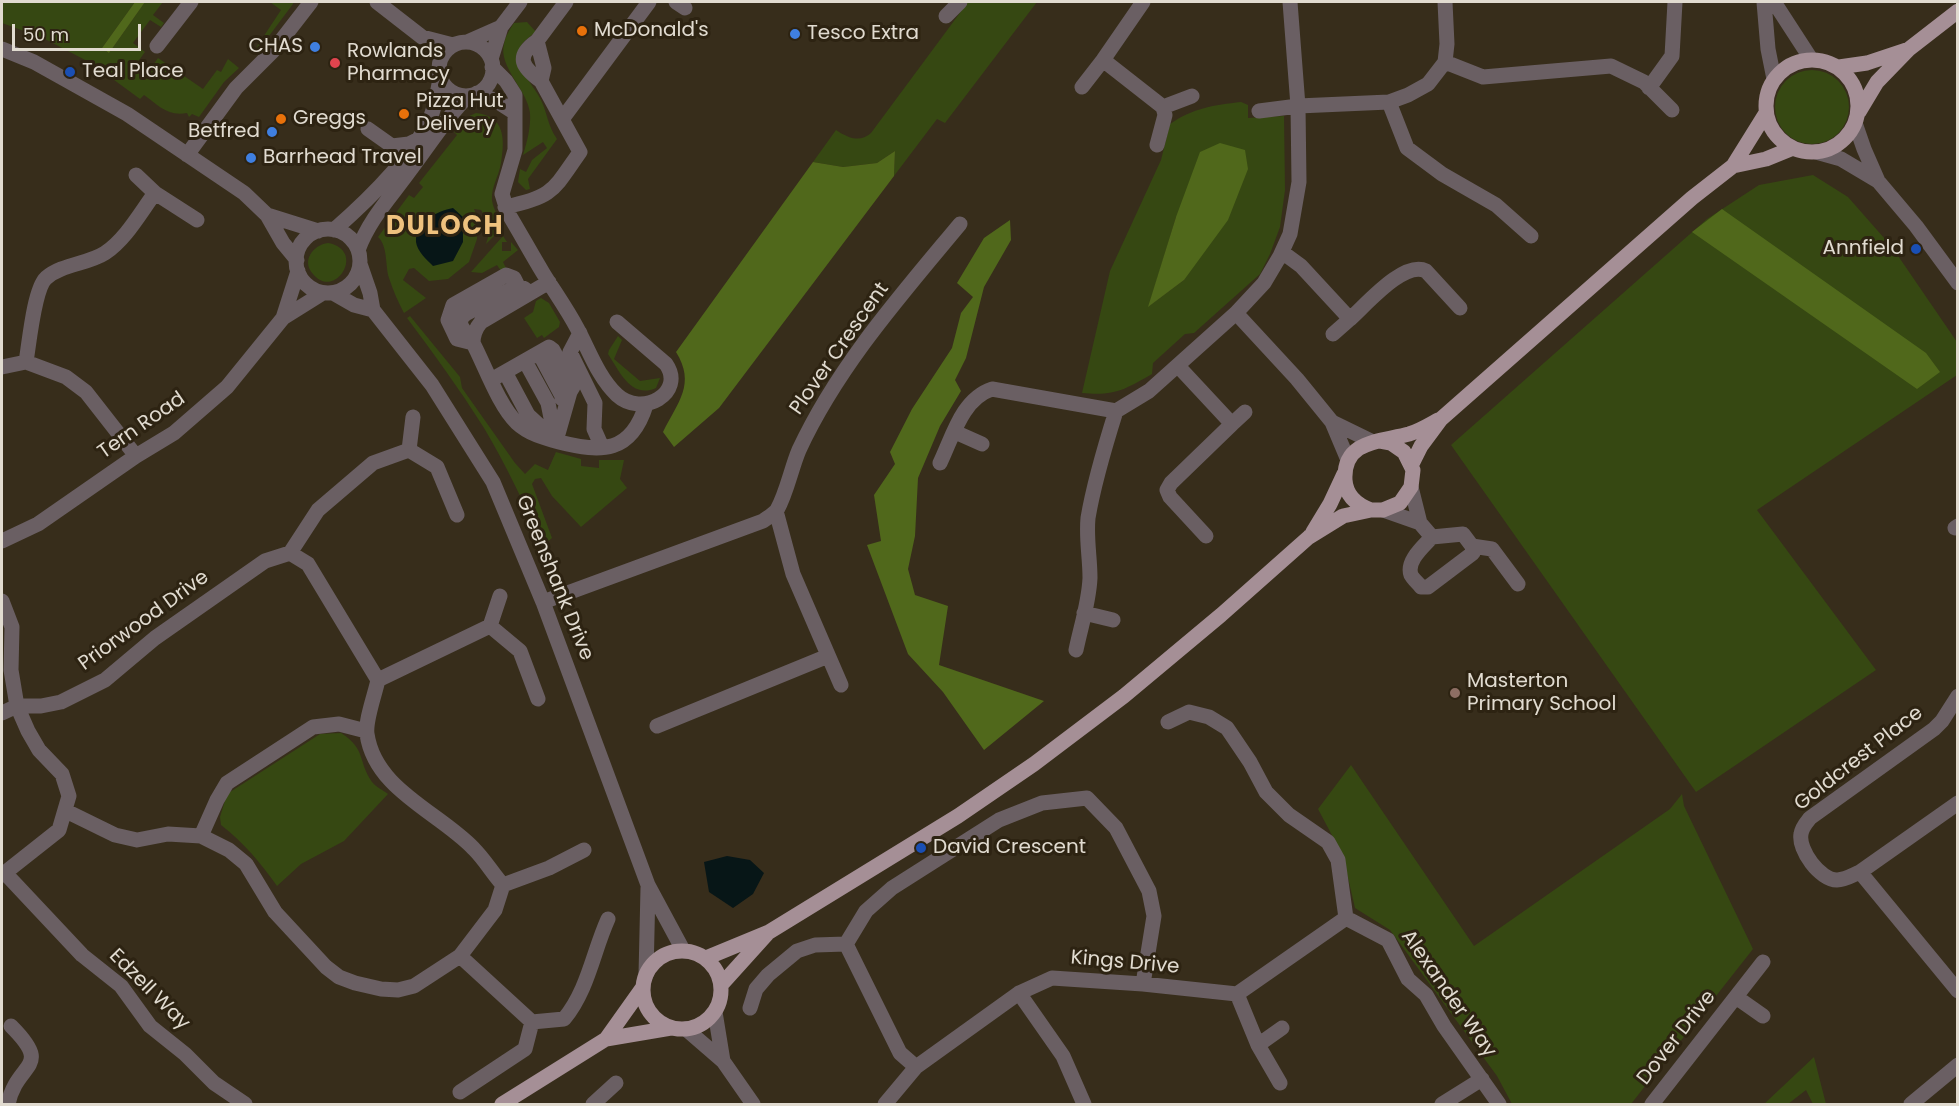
<!DOCTYPE html>
<style>
body{margin:0}
#map{position:relative;width:1959px;height:1106px;overflow:hidden;background:#372d1b;font-family:Poppins,sans-serif}
canvas{display:block}
.frame{position:absolute;inset:0;border:3px solid #e1dbd0;pointer-events:none}
.scale{position:absolute;left:12px;top:24px;width:129px;height:27px;box-sizing:border-box;border:3px solid #e1dbd0;border-top:0;padding-left:8px;font-size:18px;line-height:21px;white-space:nowrap;color:#e1dbd0;-webkit-text-stroke:4px #2d2312;paint-order:stroke}
</style>
<div id="map">
<canvas width="1959" height="1106"></canvas>
<div class="frame"></div>
<div class="scale">50 m</div>
</div>
<script>
const context = document.querySelector('canvas').getContext('2d');
context.lineJoin = 'round';
function fill(path, color) {
  context.fillStyle = color;
  context.fill(path, 'evenodd');
}
function stroke(path, color, width, dash) {
  context.strokeStyle = color;
  context.lineWidth = width;
  context.lineCap = dash ? 'butt' : 'round';
  context.setLineDash(dash || []);
  context.stroke(path);
}
function write(font, color, halo, rows, align = 'center') {
  context.font = font + ' Poppins,sans-serif';
  context.lineWidth = 6;
  context.setLineDash([]);
  context.textBaseline = 'middle';
  context.strokeStyle = halo;
  context.fillStyle = color;
  for (const [text, x, y, turn = 0] of rows) {
    context.save();
    context.translate(x, y);
    context.rotate((+turn || 0) * Math.PI / 180);
    context.textAlign = isNaN(turn) ? turn : align;
    if (halo) context.strokeText(text, 0, 0);
    context.fillText(text, 0, 0);
    context.restore();
  }
}
const green = new Path2D(`
 M2,2H135L102,48L109,53L145,2H163L153,15L164,23L161,27L150,20L133,43L145,52L137,63L149,71L158,58L203,89L217,70L221,72L228,59L239,68L224,82L199,117L192,114L189,117L187,113C168,117 158,105 144,95L140,99L91,63L43,38L2,23Z
 M270,2H293V4L266,40L252,54L281,10Z
 M968,2H1037L945,123L937,119L894,176L895,151L877,163L843,167L813,162L836,130C848,138 860,143 871,133Z
 M527,22L536,32C532,35 525,40 522,44C510,64 533,83 541,100C548,115 547,124 557,139L528,179L530,189L526,190L518,182L520,169L526,172L532,160L547,148L543,142L523,155C527,142 531,127 530,113C527,89 498,67 504,44C505,37 510,29 514,23Z
 M1775 107a37 37 0 1 1 74 0a37 37 0 1 1-74 0Z
 M1241,102L1248,105V118L1284,116L1285,190L1280,227L1270,254L1260,274L1194,333L1185,334L1153,363L1152,374C1124,390 1115,396 1082,393L1110,271L1161,160L1170,124C1193,108 1214,105 1241,102ZM1176,217L1184,280L1149,306Z
 M476,113C505,116 505,139 501,163C499,176 491,187 492,200C493,209 499,218 504,226L486,244L491,227L481,210L474,209L477,217V239L469,262L448,279L429,281L414,268L409,269L403,280L426,298L404,313C398,302 393,290 389,278C385,265 388,246 378,237L409,195L414,198L423,187L419,183L457,135L454,132L467,117Z
 M1813,175L1848,197L1892,247L1957,342V375L1757,510L1876,670L1696,792L1451,445L1707,219L1759,185Z
 M503,236L507,242H502V251H511V242L518,250L503,262L506,268L501,271L497,265L482,273L471,272Z
 M328,243C367,250 335,301 313,274C301,261 313,245 328,243Z
 M541,298L549,303L560,322L559,327L544,338L542,335L537,338L524,318L533,312L536,301Z
 M410,316L460,377L462,388L515,463L525,474L535,464L548,470L556,452L581,459V466L599,468V460H624L620,479L627,488L581,527L552,496L541,478L535,479L532,484L552,538L546,543L551,554L548,557L545,547C525,507 507,466 484,428C460,390 434,354 407,318Z
 M618,336L622,340L614,359L640,381L660,378L656,388C631,399 620,372 608,354L609,350Z
 M341,733C367,750 357,760 372,782C376,787 383,790 388,794L344,841L301,864L277,886C260,862 244,843 221,825L220,817L227,794L320,734Z
 M1351,765L1474,946L1670,809L1682,794L1684,806L1753,949L1631,1104H1512L1497,1076L1390,930L1355,908L1343,856L1318,809Z
 M1814,1057L1826,1104H1813L1806,1090L1788,1104H1764Z`);
const forest = new Path2D(`
 M135,2H145L109,53L102,48Z
 M1220,143L1245,150L1248,169L1228,220L1184,280L1148,307L1176,217L1200,152Z
 M895,151L894,176L719,408L674,447L663,432C678,402 696,384 676,352L813,162L843,167L877,163Z
 M1722,209L1926,353L1940,372L1917,389L1692,232Z
 M1010,220L1011,240L984,287L966,358L955,380L961,391L940,426L918,478L915,536L908,569L915,595L948,606L939,665L1044,701L984,750L943,692L908,654L867,545L881,541L874,495L895,464L890,452L912,409L952,348L961,313L973,297L957,283L984,238Z`);
const water = new Path2D(`
 M453,208L463,217V242L453,261L433,266C427,260 417,251 416,242C415,222 437,211 453,208Z
 M727,856L750,860L764,873L753,894L733,908L709,892L704,862Z`);
const minor = new Path2D(`
 M377,2L422,37L453,45
 M676,2L685,8
 M1764,2L1768,49L1774,79
 M1774,2L1811,59
 M946,16L960,2
 M537,41C514,57 523,68 541,81
 M467,42L501,27
 M439 69a27 27 0 1 1 54 0a27 27 0 1 1-54 0Z
 M157,46L191,2
 M2,49L34,62L127,114L244,193L267,215L283,243L297,260
 M491,59L501,27L520,2
 M1103,60L1163,107L1165,115L1157,145
 M1445,62L1483,77L1611,66L1644,82L1672,110
 M492,67L506,81L515,95V150L502,194L508,213C520,233 531,253 543,273C554,291 567,309 577,328C589,350 598,377 617,395C642,418 686,393 666,364L617,322
 M1082,87L1103,60L1143,2
 M1649,88L1672,56L1675,2
 M477,93L498,102L515,113
 M1389,102L1407,148L1442,174L1496,205L1531,236
 M1163,107L1192,96
 M1259,111L1298,106L1389,102L1408,95L1428,84L1445,62L1447,44L1445,2
 M563,118L649,2
 M1855,123L1864,149L1878,181L1916,226L1958,283
 M368,129L392,146L409,144L419,139
 M1816,152L1841,159L1878,181
 M187,155L236,88L273,51L311,2
 M136,175L155,193L197,220
 M505,207C554,197 553,190 580,152L541,81L544,68L537,41L566,2
 M267,215L318,231
 M296 261a32 32 0 1 1 64 0a32 32 0 1 1-64 0Z
 M334,230C367,201 408,162 428,123C435,110 437,93 440,79
 M358,250C370,218 391,197 411,169C430,144 446,118 468,96
 M1282,252L1301,266L1350,319C1366,305 1404,260 1426,271L1460,308
 M360,264L370,293L373,310L432,385L493,482L543,602L648,885L683,950
 M549,282L481,322C476,328 473,334 473,343C485,366 499,406 517,423C529,434 544,438 559,442C602,453 631,453 646,405
 M333,293L354,305L373,310
 M1236,313L1297,379L1332,422L1348,460
 M283,318L298,271
 M580,333L570,352L595,403L594,429L602,447
 M1333,334L1350,319
 M469,338L460,324L462,317L467,313L518,286L525,289
 M473,343L457,339L448,320L453,305L506,275L514,278L518,286
 M539,353L562,396V399
 M525,361L548,403L555,438
 M26,362C29,345 34,289 46,278C62,264 88,264 105,253C126,239 140,213 155,193
 M1178,366L1232,424L1171,483L1167,490L1170,497L1206,536
 M2,367L26,362L66,377L86,392L136,456
 M505,372L528,415L552,437
 M491,380L549,347L553,350L573,387L570,392
 M1116,411L1149,391L1236,313L1264,283L1280,256L1290,234L1299,182L1298,106L1290,2
 M413,417L409,450L437,467L457,515
 M1332,422L1373,442
 M1232,424L1245,412
 M955,432L982,444
 M556,441L570,392L565,384
 M940,463C953,436 962,399 992,389L1116,411
 M1411,487L1420,523L1432,537
 M1383,510L1420,523
 M776,511L793,574L841,685
 M1955,528L1958,526
 M1463,534L1472,546L1473,553L1428,587H1421C1418,583 1413,579 1411,575C1406,561 1423,547 1432,537Z
 M2,541L38,524L136,456L174,433L227,387L283,318L323,293
 M1472,546L1492,549L1518,584
 M290,553L318,510L373,463L409,450
 M500,596L490,626L520,651L538,699
 M2,601L12,627L11,670L17,706L28,731L39,750L62,774L69,796L59,830L2,875
 M543,602L763,521C767,518 774,514 777,510C787,492 791,469 799,450C838,366 901,295 960,224
 M1084,613L1113,620
 M1076,650C1081,626 1089,602 1090,578C1090,557 1086,539 1088,518C1094,482 1105,446 1116,411
 M378,680L490,626
 M1958,696L1942,721L1934,729L1810,818C1806,823 1802,827 1801,834C1798,850 1820,880 1837,880C1845,880 1853,875 1860,872L1958,991
 M2,713L17,706H41L61,702L105,680L155,638L265,561L290,553L308,564L378,680C375,694 365,721 367,734C375,790 439,812 474,849C485,860 493,874 503,885L495,910L460,956L414,986L398,990L381,989L355,983L339,977L326,967L275,912L246,864L229,850L201,836L168,834L137,840L115,835L66,811
 M1168,722L1189,712L1209,717L1227,728L1250,762L1266,792L1289,815L1328,842L1338,860L1346,918
 M657,726L828,656
 M201,836L217,800L227,783L313,727L339,724L366,731
 M4,872L82,955L121,986L150,1026L185,1054L214,1083L245,1104
 M1860,872L1958,803
 M503,885L549,868L584,850
 M1346,918L1388,940L1408,979L1426,995L1444,1026L1499,1104
 M460,956L532,1022L564,1019C588,990 593,952 608,919
 M646,975L648,888
 M1019,993L1063,1056L1084,1104
 M1237,994L1258,1045L1280,1083
 M1736,997L1763,1016
 M750,1008L756,989L768,975L797,951L815,945L846,944
 M715,1012L723,1061
 M686,1029L723,1061L753,1104
 M1258,1045L1282,1028
 M916,1067L900,1053L846,944L866,911L892,888L999,820L1042,803L1087,798L1116,828L1149,891L1154,916L1143,984
 M460,1092L525,1049L532,1022
 M8,1104C17,1061 54,1069 11,1026
 M593,1104L616,1083
 M885,1104L916,1067L1019,993L1052,978L1143,984L1237,994L1346,918
 M1442,1104L1482,1079
 M1652,1104L1763,962
 M1911,1104L1958,1065`);
const major = new Path2D(`
 M1766 106a46 46 0 1 1 92 0a46 46 0 1 1-92 0Z
 M1839,67L1867,63L1906,50
 M1859,112L1877,82L1909,49L1958,11
 M1733,166L1766,159L1793,148
 M1411,466L1421,446L1441,419L1692,198L1733,166L1766,113
 M1371,510C1357,505 1346,496 1345,480C1343,440 1380,442 1409,434C1419,431 1429,425 1438,420
 M1313,532L1330,504L1344,474
 M643 990a39 39 0 1 1 78 0a39 39 0 1 1-78 0Z
 M706,958L769,932L958,816L1034,764L1124,696L1221,615L1309,537L1343,516L1371,510H1383L1400,503L1411,487L1413,470L1404,452L1391,443L1380,441
 M721,985L767,934
 M606,1039L643,987
 M502,1104L606,1039L671,1028`);
const markers = [
 [582,31,6,"#e8710a"],
 [795,34,6,"#3f7fe0"],
 [315,47,6,"#3f7fe0"],
 [335,63,6,"#e0444e"],
 [70,72,6,"#1a4fb4"],
 [404,114,6,"#e8710a"],
 [281,119,6,"#e8710a"],
 [272,132,6,"#3f7fe0"],
 [251,158,6,"#3f7fe0"],
 [1916,249,6,"#1a4fb4"],
 [1455,693,6,"#8d6e63"],
 [921,848,6,"#1a4fb4"]
];
const poiNames = [
 ["McDonald's",594,31],
 ["Tesco Extra",807,34],
 ["CHAS",303,47,"right"],
 ["Rowlands",347,52],
 ["Pharmacy",347,75],
 ["Teal Place",82,72],
 ["Pizza Hut",416,102],
 ["Delivery",416,125],
 ["Greggs",293,119],
 ["Betfred",260,132,"right"],
 ["Barrhead Travel",263,158],
 ["Annfield",1904,249,"right"],
 ["Masterton",1467,682],
 ["Primary School",1467,705],
 ["David Crescent",933,848]
];
const streetNames = [
 ["Plover Crescent",840,349,-55],
 ["Tern Road",142,426,-35],
 ["Greenshank Drive",554,578,68],
 ["Priorwood Drive",144,621,-36],
 ["Goldcrest Place",1859,759,-38],
 ["Kings Drive",1125,963,5],
 ["Edzell Way",149,990,45],
 ["Alexander Way",1448,994,55],
 ["Dover Drive",1677,1038,-52]
];
const districtNames = [
 ["DULOCH",445,227]
];
fill(green, '#364812');
fill(forest, '#50681b');
fill(water, '#071617');
stroke(minor, '#6a5f63', 15);
stroke(major, '#a58f96', 15);
for (const [x, y, r, color] of markers) {
  const dot = new Path2D();
  dot.arc(x, y, r, 0, 2 * Math.PI);
  context.fillStyle = color;
  context.fill(dot);
  stroke(dot, '#2d2312', 2);
}
write('20px', '#e1dbd0', '#2d2312', poiNames, 'left');
write('20px', '#e1dbd0', '#2d2312', streetNames);
context.letterSpacing = '1.5px';
write('bold 26px', '#efc27e', '#2d2312', districtNames);
context.letterSpacing = '0px';
</script>
